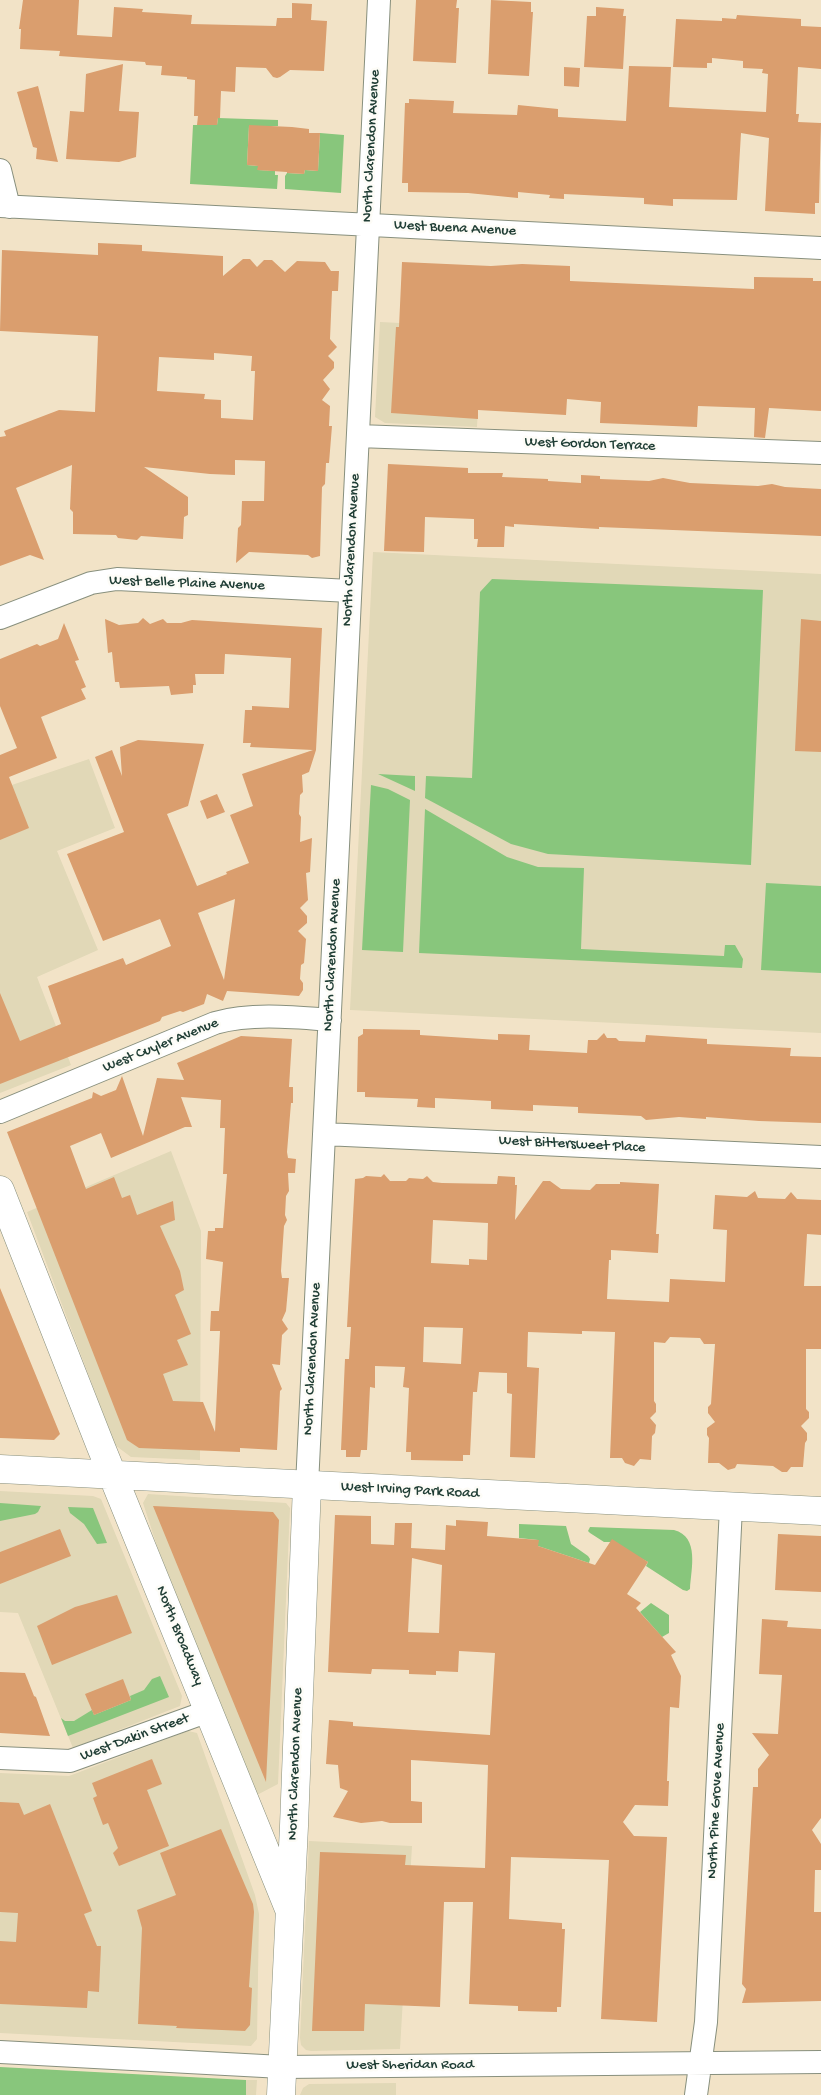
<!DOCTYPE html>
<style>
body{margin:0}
canvas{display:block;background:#f2e3c7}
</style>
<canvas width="821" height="2095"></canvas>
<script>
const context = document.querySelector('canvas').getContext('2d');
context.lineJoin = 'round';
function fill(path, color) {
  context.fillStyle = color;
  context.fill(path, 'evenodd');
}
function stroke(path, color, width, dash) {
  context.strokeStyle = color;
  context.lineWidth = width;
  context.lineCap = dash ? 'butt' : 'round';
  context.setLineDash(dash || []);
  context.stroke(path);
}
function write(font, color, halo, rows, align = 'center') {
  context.font = font + ' "Gochi Hand",sans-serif';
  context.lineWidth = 5;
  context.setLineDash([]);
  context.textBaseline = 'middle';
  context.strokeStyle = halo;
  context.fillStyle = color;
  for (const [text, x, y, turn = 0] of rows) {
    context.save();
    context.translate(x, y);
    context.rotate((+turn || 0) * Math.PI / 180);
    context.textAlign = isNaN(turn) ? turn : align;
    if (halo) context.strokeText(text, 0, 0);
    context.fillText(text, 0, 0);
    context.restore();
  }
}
const built = new Path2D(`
 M380,322L482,327L477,427L385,423L375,417Z
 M373,552L821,574V1033L350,1010Z
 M89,759L115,828L57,851L98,950L37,977L71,1065L0,1093V789Z
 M171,1151L201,1231L200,1460L131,1457L115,1445L27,1212Z
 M0,1491L93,1496L101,1499L182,1696L180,1706L73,1748L18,1613L0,1612Z
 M148,1494L286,1503L290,1508L278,1784L255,1796L157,1546L143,1503Z
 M188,1731L197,1733L255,1895L259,1914L257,2039L251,2046L0,2033V1773L69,1776Z
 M309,1841L412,1846L400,2049L311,2051L306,2050L301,2045L300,2038Z
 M246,2080H257L256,2095H246Z
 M396,2083V2095H300L303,2088L309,2084Z`);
const green = new Path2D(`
 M218,118L278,120V126H249L247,165L258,166V170L275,171V175H278L277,189L190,184L193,125H217Z
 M320,133L344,135L341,193L285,189V176L287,173L304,174L305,170L318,171Z
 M492,579L763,590L751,865L548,854L511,844L425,798L426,776L472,778L480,592Z
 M378,774L415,776V791Z
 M371,785L388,789L410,800L403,952L362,950Z
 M425,809L507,857L538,867L584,868L581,949L724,956L725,945H735L743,959L742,968L419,953Z
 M766,883L821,886V973L761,970Z
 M0,1503L41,1506L38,1512L35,1514L0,1521Z
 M68,1507L93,1508L107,1543L97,1544L84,1524L70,1513Z
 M519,1524L566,1526L571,1544L588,1556L590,1559L589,1563L538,1546V1540L519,1538Z
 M590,1527L674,1530C700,1537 691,1569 690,1589L687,1591L683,1590L646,1566L648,1562L611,1542H604L590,1533L588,1531Z
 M651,1603L669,1615V1633L662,1637L640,1612Z
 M160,1676L169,1697L68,1736L61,1718L65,1721H74L92,1710L94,1715L131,1700L130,1696L144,1690L152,1679Z
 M0,2067L246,2080V2095H0Z`);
const building = new Path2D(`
 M23,0H79L77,35L112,37L114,7L143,9L142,12L192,15L191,24L276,26L277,18H292V3L312,4L311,20L327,21L324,71L290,70L280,77L277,78L273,77L266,68L236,67L235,92L221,91L220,118H218L217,125H197L198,116H194L195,80L187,79V77L161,75L162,66L146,65L145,62L59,56L60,51L20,49L21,29H19Z
 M416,0H457L456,8H459L456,63L413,61Z
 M491,0L531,2V12H533L529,76L488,74Z
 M596,7L624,9L623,16H626L623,69L584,67L587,16H596Z
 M737,15L801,19V26L821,27V69L798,67L796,114H799L798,122L821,123L819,203H815V214L765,211L769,138L741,133L737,200L673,199V206L644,204V198L564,194V199L549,198L550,195L518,192V198L468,193L408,192V183H402L405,103H409V99L454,101L453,113L517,115L518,105L558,109V117L626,121L629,66L671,67L669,107L766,112L768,74L762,73L763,69L743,68V61L712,58V63H707V68L673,67L676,19L722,21V18L736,19Z
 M123,64L119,111L139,112L136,157L119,162L66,159L70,111L84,112L86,74Z
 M564,67L580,68L579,87L564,86Z
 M38,86L58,162L36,159L37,148L33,147L17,92Z
 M249,125L292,127L309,129V133H320L318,171L305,170L304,174L287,173V172L257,170L258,166L247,165Z
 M98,243L142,245V251L223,256V276L243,259H250L257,267L264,260H272L285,272L297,261L325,262L331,271H339L338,291H332L330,339L337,347L328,356L334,362V368L323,380L330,389L322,400L330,406L329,426H332L329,463H326L325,484L322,487L320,556L312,558L308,555L249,552L236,563L238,528L241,525L242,501H264L265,461L235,460V475L210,474L144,467L188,497V515L184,517L183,539L141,536L137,540L118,538L116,535L73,534V512L70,509L72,465L16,488L44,560L30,555L0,566V437L6,436L4,431L59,410L95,412L98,336L0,331L2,250L98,255ZM214,353L252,356L251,371H255L253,420L221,418V400L204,399L205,394L157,391L159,357L214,360Z
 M402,262L491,266L522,264L570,266V281L754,289V277L813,278V281H821V411L769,408L765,438L754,437L755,408L698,406L697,427L600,423L601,402L567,399L566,415L478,410V419L391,413L396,327H399Z
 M388,464L468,468V473H503L502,477L548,479V481L581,483V475L600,476V479L649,481L663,478L690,483L758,486L772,484L785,487L821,489V536L599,527V529L514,524V527L505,526L504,547H477L478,539H474V519L425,517L424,552L384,551Z
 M143,618L150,624L163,619L167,623H181L192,620L322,628L316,750L309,772L302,775L303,792L300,795L299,814L301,817L300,842L312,838L310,872L306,873L308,900L300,908L307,916V923L298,931L306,939L304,963L301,965L300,979L303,983V990L299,996L227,991L223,1001L207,994L204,1004L183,1012L180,1011L162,1017L160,1021L0,1084V993L20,1041L61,1024L48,986L123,958L126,965L171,946L160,919L103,941L67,854L124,832L95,757L112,750L122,776L120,747L138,740L204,744L188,806L167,814L197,886L227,874L226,872L249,863L230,815L253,806L242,774L313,750L250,747L251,743H243L245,710H252V706L289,708L291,658L225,654L224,674H195L196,685H193V693L171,695L169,686L120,688L119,682H115L112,652L108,653L105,619L119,625L138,623ZM235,899L224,980L198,913Z
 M801,619L821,621V752L795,751Z
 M64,623L79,660L75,661L86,687L81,689L86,699L41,717L57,758L9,777L29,828L0,840V755L17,748L0,706V659L37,644L40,646L58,639Z
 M217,794L225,812L207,819L200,801Z
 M363,1029L420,1030V1035L498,1040V1034L530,1035L529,1050L587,1053L588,1040H597L604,1033L607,1038H616L619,1041L645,1042L646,1035L707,1039V1044L791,1048L790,1056L821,1057V1123L759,1121L706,1117V1119L679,1117L646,1120L641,1116L578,1113V1107L533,1105V1111L491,1109V1101L435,1098V1108L417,1107L418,1099L365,1097V1092H357L358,1037L363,1034Z
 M241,1036L292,1039L289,1087H293V1103H291L287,1152L288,1158L296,1159L295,1173H288L289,1191L286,1196L285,1215L287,1220L284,1226L281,1271L282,1278H289L286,1311L282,1320L288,1329L282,1335L280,1365L272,1364L282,1389L280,1391L277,1450L240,1448V1452L139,1448L127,1440L7,1132L92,1098L93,1092L101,1096L116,1090L122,1076L143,1136L157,1078L184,1080L177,1063ZM181,1097L221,1100L220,1128H225L223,1174H227L223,1228H215V1231H208L206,1259L223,1262L219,1311H211L210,1331H220L215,1432L203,1402L173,1401L163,1374L188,1365L177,1340L191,1334L175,1295L184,1290L180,1271L160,1226L175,1220L173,1201L137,1215L130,1195L122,1198L114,1177L86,1189L70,1146L101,1133L111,1158L185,1127H192Z
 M384,1174L390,1181H406L409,1178L423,1179L427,1176L433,1182L442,1183L497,1184L498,1176L515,1177V1185H517L515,1220L543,1181H550L561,1189L590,1190L596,1184H620V1182L659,1184L656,1234H659L658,1253L611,1250V1260H609L607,1299L669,1302L670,1279L725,1282L727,1230L713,1229L715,1195L747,1197L755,1191L758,1198L785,1199L791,1192L797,1199L821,1200V1235L807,1234L804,1286H821V1349H806V1409L809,1412V1418L801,1426L807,1433V1440L805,1443L803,1467H791L787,1472H782L773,1466L737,1464L735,1468L728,1470L719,1463H708L709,1438L707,1435V1428L715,1422L708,1413V1407L711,1404L715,1344H704L700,1338L670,1337L665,1343L654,1342V1401L656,1404V1412L650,1418L656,1425L655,1433L652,1436L651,1460L640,1459L634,1466L625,1463L622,1458H610L615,1332L582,1331V1334L528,1332L527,1367L539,1368L535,1458L510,1457L512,1394L507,1393V1373L479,1372L477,1392H473L470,1455H463V1461L411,1460V1452H406L409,1388L403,1387L405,1367L375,1366V1388L370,1387L367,1450H361L360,1457H346V1450H341L345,1359H349L351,1327H347L355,1179L363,1178L366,1176L381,1177ZM433,1220L488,1223L487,1260L469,1259V1265L431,1263ZM424,1327L463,1328L461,1364L423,1362Z
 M0,1288L60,1434L54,1440L0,1438Z
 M153,1506L273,1512L279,1520L266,1782Z
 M335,1515L371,1516V1544L394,1545L395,1523H412L411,1548L445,1550L446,1525L456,1526V1520L488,1522L487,1536L539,1540L538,1546L595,1565L612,1539L648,1562L627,1594L641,1603L636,1608L676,1652L671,1655L681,1676L679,1708L670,1707L667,1781H669L668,1806L635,1805L623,1822L634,1836L667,1837L657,2022L601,2019L609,1860L511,1857L509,1919L562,1923V1929H565L561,2007H557V2012L518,2011V2006L469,2004L473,1902H444L440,2007L365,2004L364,2031H312L320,1852L406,1855L405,1865L485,1868L488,1765L411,1760V1801L422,1802V1823H390L382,1821L361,1823L333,1817L348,1791L340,1788L338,1765L326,1764L329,1720L353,1722V1726L490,1735L495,1653L459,1651L458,1672L436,1671V1675L409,1674V1670L372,1669L371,1674L328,1672ZM412,1558L442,1565L439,1633L408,1632Z
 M60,1529L71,1556L0,1584V1552Z
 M778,1534L821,1536V1592L775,1590Z
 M117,1595L132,1633L52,1665L37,1626L75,1607Z
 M762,1619L788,1621L787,1627L821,1629V1818L812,1830L821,1844V1870H815L814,1912H821V2001L742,2003L746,1989L742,1984L753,1787H758V1769L769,1755L752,1733L778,1734L782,1675L759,1674Z
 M0,1672L25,1673L34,1696L36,1697L50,1736L0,1733Z
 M123,1679L131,1700L94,1715L85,1694Z
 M152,1759L162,1784L147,1790L169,1846L119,1866L113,1853L118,1848L108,1823L103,1825L93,1798L97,1796L92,1783Z
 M0,1802L19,1803L24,1815L50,1804L92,1911L84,1914L97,1946H101L99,1992L88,1991L87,2008L0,2004V1941L16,1942L18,1913L0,1912Z
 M221,1829L253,1904L254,1912L249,1987L252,1988L250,2025L245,2031L176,2028L177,2026L138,2024L142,1928L137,1910L176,1895L160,1853Z`);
const minor = new Path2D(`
 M0,170L9,207
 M0,206L821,248
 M358,436L821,453
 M0,618L91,583L117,579L350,591
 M0,1112L215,1023C251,1013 292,1017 330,1020
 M324,1134L821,1157
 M307,1485L379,0
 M0,1758L70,1761L209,1711
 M0,2052L282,2067L821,2062
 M696,2095L706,2022L731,1507`);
const major = new Path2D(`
 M0,1190L101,1447L289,1909
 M0,1469L821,1511
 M281,2095L294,1826L307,1485`);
const streetNames = [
 ["North Clarendon Avenue",372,146,-87],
 ["West Buena Avenue",455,229,3],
 ["West Gordon Terrace",590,445,2],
 ["North Clarendon Avenue",352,550,-87],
 ["West Belle Plaine Avenue",187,584,2],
 ["North Clarendon Avenue",333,955,-87],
 ["West Cuyler Avenue",161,1046,-22],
 ["West Bittersweet Place",572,1145,3],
 ["North Clarendon Avenue",313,1359,-87],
 ["West Irving Park Road",410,1491,3],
 ["North Broadway",179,1636,68],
 ["West Dakin Street",135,1738,-20],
 ["North Clarendon Avenue",296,1764,-88],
 ["North Pine Grove Avenue",717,1801,-87],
 ["West Sheridan Road",410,2066]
];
fill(built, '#e1d8b7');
fill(green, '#88c67c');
fill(building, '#da9e6e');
stroke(minor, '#88907e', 24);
stroke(major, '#88907e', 29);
stroke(minor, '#fff', 22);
stroke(major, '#fff', 28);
write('15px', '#1f3d34', '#fdfcf7', streetNames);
</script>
